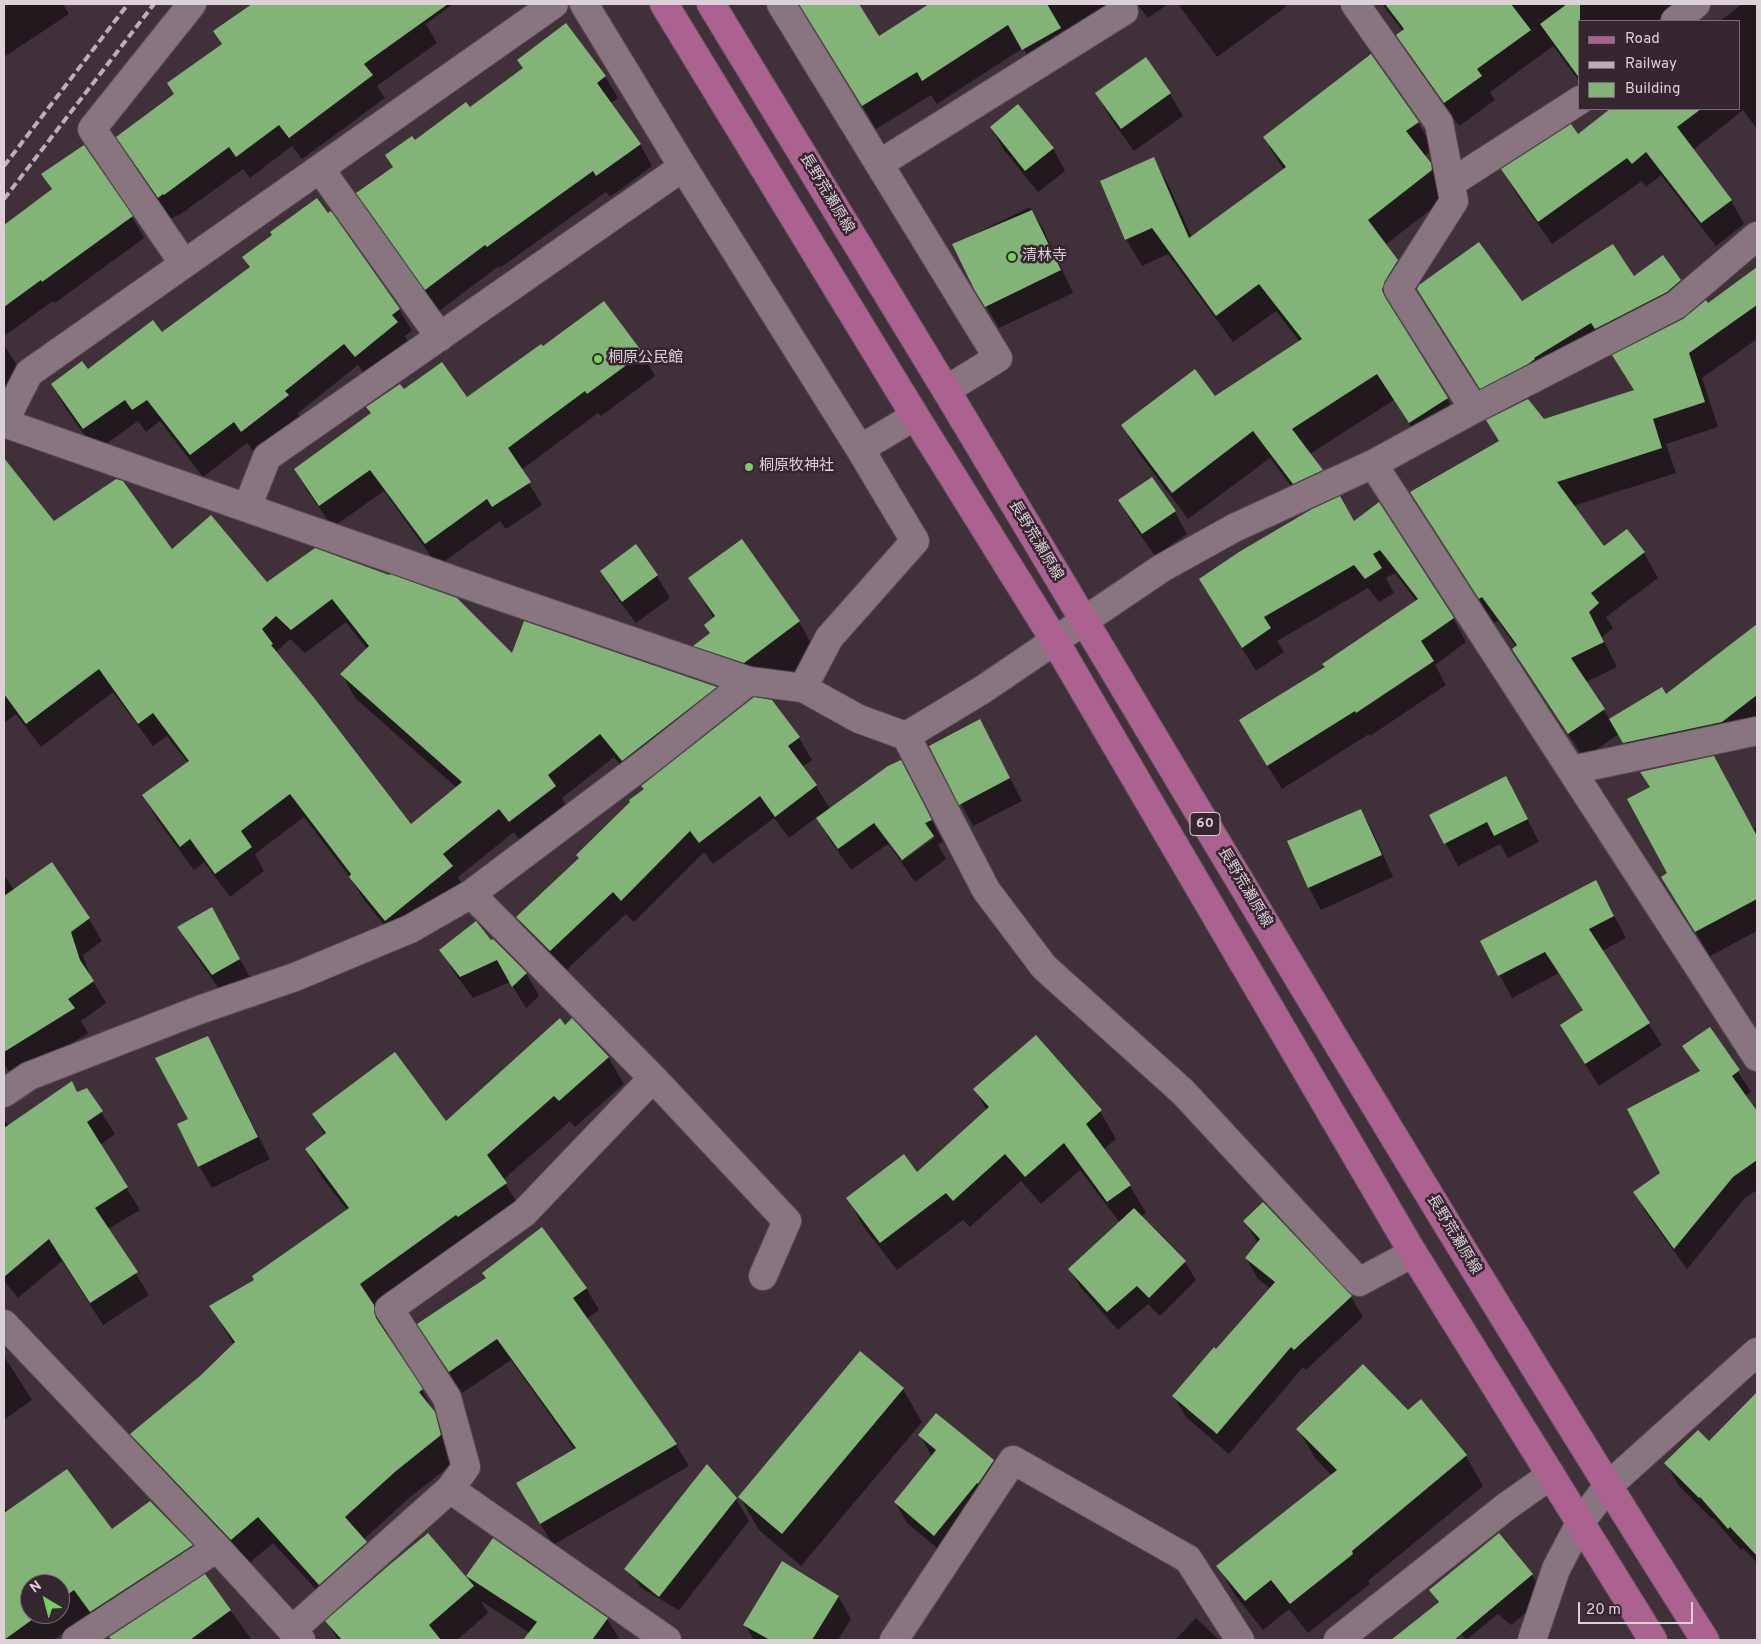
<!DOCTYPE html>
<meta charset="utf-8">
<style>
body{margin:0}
#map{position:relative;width:1761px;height:1644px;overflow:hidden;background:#403039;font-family:Overpass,sans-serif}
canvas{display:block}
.frame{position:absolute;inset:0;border:5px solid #dcd1d7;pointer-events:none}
.legend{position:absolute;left:1578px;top:20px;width:162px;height:90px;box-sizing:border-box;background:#36262f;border:1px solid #786a72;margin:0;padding:6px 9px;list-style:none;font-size:15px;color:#dcd1d7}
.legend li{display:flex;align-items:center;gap:10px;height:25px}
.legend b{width:25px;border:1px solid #786a72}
.north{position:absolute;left:20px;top:1574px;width:50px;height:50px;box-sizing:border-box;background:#36262f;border:1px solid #786a72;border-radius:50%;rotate:323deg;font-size:14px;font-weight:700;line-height:20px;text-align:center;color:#dcd1d7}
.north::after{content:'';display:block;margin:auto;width:18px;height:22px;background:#72d25d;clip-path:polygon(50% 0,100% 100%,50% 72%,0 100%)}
.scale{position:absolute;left:1578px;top:1602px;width:115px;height:22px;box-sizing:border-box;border:2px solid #dcd1d7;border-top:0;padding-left:6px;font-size:15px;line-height:18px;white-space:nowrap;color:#dcd1d7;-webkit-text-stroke:4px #36262f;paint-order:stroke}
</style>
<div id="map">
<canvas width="1761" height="1644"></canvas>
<div class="frame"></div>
<ul class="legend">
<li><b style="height:6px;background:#ab6291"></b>Road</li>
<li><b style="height:6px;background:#bbafb6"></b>Railway</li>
<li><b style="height:14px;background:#81b476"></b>Building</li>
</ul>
<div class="north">N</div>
<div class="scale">20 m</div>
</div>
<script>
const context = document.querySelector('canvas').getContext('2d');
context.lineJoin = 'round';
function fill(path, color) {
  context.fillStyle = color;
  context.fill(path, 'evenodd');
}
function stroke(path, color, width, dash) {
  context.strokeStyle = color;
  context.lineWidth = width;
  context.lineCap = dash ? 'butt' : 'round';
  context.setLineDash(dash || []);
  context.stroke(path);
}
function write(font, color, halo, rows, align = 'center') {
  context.font = font + ' Overpass,"Noto Sans JP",sans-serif';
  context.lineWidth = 5;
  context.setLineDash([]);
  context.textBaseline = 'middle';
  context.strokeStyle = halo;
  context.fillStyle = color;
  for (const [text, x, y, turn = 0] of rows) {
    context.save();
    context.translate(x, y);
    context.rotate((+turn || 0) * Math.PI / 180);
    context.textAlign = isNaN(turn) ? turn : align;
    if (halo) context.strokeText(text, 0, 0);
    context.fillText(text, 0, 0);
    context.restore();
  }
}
const shadow = new Path2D(`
 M4,4H63L69,14L4,57Z
 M255,4H453L426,24L437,43L377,86L385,98L302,159L292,146L250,178L243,169L178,216L177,215L171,219L131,160L118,137L175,95L222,45L215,32Z
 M802,4H858L879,38L939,4H1114L1037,73L1023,48L937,104L931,95L876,129L815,28L801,5Z
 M1137,4H1168L1148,18Z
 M1178,4H1284L1286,7L1217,57Z
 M1382,4H1698L1675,21H1580V82L1553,46L1490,92L1495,100L1459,126L1411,59L1398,35L1403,31Z
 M1742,4H1757V129L1743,110L1693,150L1731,200L1744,224L1716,246L1661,175L1646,187L1642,181L1552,244L1516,193L1503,170L1578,136L1612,109H1740V21H1720Z
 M1146,59L1170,94L1183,116L1134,151L1109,116L1097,94Z
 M524,69L605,76L618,98L610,104L640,144L652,166L610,197L606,192L500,268L499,266L439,311L371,216L358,193L394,168L415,142L469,108Z
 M1418,122L1433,149L1424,156L1446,191L1447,197L1385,245L1397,261L1412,288L1400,308L1397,318L1463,425L1425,449L1394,400L1310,454L1322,470L1354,523L1453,618L1466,642L1435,665L1446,685L1370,736L1369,734L1282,789L1254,744L1326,668L1417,602L1395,573L1386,578L1394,593L1379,602L1368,588L1277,641L1284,652L1256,671L1200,580L1320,508L1319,506L1309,510L1270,458L1188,519L1138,452L1123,425L1215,398L1300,342L1276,311L1233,342L1168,254L1142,266L1126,239L1153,159L1169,186L1192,238L1284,170L1264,138Z
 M991,128L1053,148L1065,171L1038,192L1004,150Z
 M84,147L132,217L144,238L55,303L53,301L4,336V254L14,246L4,227L52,191L43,175Z
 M1030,207L1043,229L1073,293L999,328L975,288L954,244Z
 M244,257L399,309L412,331L405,336L410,345L368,378L358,365L298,413L300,418L255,453L247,443L203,477L160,421L146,432L138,421L96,451L65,407L52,385L87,371L162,334L250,269Z
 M1662,257L1680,281L1692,302L1493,409L1418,289L1521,303L1633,278Z
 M1757,268V339L1702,378L1718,427L1666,444L1676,473L1573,506L1604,547L1644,553L1658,578L1606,617L1613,628L1602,637L1617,667L1586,682L1610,720L1665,696L1757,625V724L1636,763L1619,734L1584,758L1528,674L1514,649L1516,647L1498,621L1494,623L1412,493L1544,421L1635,391L1614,356L1684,320L1708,305Z
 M4,345L28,383L4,392Z
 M543,348L642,353L655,376L601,416L598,413L521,470L542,505L506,529L500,521L438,566L384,491L333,527L308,492L295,470L403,391L466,399Z
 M14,473L53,523L172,551L267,583L315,550L513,655L716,688L729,711L636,784L614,757L562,798L568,810L523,845L514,832L458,877L465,890L400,944L364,900L350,877L304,817L255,854L264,871L230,897L204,862L194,870L157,819L143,795L188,763L167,736L153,746L113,692L41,747L16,714L4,723V480ZM346,622L367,649L342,674L355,698L457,788L410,826L276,652L290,639L305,653Z
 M1120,501L1175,512L1187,534L1155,556L1132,523Z
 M741,541L799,622L818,655L763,695L714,678L695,646L711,634L714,619L690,578Z
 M636,546L657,576L670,598L636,623L614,594L601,571Z
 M980,721L1022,801L973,826L930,746Z
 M799,738L812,760L802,767L816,786L830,809L913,784L943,842L938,845L946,859L915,882L901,862L934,838V835L900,860L888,844L851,870L830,840L817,817L789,838L774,818L713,864L704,852L634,922L626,914L563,973L530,940L518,917L579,859L577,855Z
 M1506,778L1539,842L1508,858L1500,844L1458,866L1431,816Z
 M1361,810L1373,832L1393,877L1321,910L1309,888Z
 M1757,826V931L1710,956L1677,902Z
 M52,864L89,919L102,941L83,955L90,976L106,1003L81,1021L88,1033L57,1053L55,1050L12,1077L4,1063V875L14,890Z
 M1596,882L1626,938L1602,951L1662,1045L1599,1086L1575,1048L1584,1011L1559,973L1512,998L1482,942Z
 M179,927L224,931L252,981L225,997L191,949Z
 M491,942L526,973L539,996L526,1008L510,982L473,998L454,972L441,950Z
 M564,1027L608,1057L624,1084L575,1127L570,1121L503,1180L521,1209L472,1241L375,1310L389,1333L388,1338L422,1390L449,1440L455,1462L410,1497L363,1540L381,1569L335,1610L273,1543L247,1565L147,1460L132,1434L200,1377L234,1345L211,1307L256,1280L348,1211L321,1176L306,1150L325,1135L313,1114L446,1123Z
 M1710,1028L1751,1092L1745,1096L1757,1113V1190L1745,1198L1687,1269L1647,1214L1635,1193L1662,1173L1700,1072L1684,1046Z
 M207,1037L220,1060L270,1159L212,1188L199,1166L190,1119Z
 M86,1089L115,1134L100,1145L140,1210L108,1229L149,1295L103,1325L62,1261L18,1298L4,1281V1120L9,1126Z
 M975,1089L1100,1111L1116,1139L1103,1150L1130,1186L1146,1213L1141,1217L1185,1262L1196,1280L1160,1316L1148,1304L1118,1330L1081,1288L1070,1269L1120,1223L1080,1170L1041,1204L1021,1181L970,1227L963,1220L897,1270L863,1226L848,1198L917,1174L987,1111Z
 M1245,1221L1351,1297L1363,1317L1306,1370L1303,1367L1229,1454L1186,1417L1174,1396L1217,1351L1271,1289L1258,1279L1246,1258L1258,1244Z
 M586,1288L599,1310L586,1319L676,1445L689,1466L553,1545L517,1484L575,1450L511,1360L462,1393L419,1324Z
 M4,1356L32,1400L4,1420Z
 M903,1389L922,1422L801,1566L759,1530L740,1497Z
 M1757,1393V1563L1743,1548L1741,1550L1713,1518L1712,1519L1678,1485L1666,1463L1709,1443Z
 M1421,1401L1466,1456L1483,1486L1368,1581L1370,1584L1308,1633L1289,1609L1263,1630L1235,1595L1218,1566L1332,1476L1315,1458L1298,1429L1407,1412Z
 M920,1435L993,1461L1005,1483L947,1556L907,1523L895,1502L932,1457Z
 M736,1499L749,1521L679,1610L641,1588L628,1565Z
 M150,1502L192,1546L206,1571L106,1636L89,1614L53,1640H4V1593L17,1584L4,1567V1505L8,1512L112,1531ZM30,1584H60V1614H30Z
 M1498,1534L1532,1575L1545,1597L1511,1625L1498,1614L1466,1640L1443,1612L1431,1590Z
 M205,1576L252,1640H113L111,1637Z
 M468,1576L607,1619L620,1640H528L527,1638L530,1633L481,1601L488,1613L457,1640H338L327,1622L473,1585Z
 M838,1596L851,1619L838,1640H754L745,1625Z
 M1196,1618L1219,1640H1175Z`);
const building = new Path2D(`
 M252,4H448L364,64L373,75L289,138L279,125L236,157L229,147L164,195L163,194L158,198L116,137L174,94L167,83L222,44L213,31Z
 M799,4H859L879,36L929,4H1047L1061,28L1022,50L1008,25L922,81L917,72L862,106Z
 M1385,4H1511L1531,30L1477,69L1482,76L1444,103L1396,35L1404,29Z
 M1567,4H1580V79L1540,24Z
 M566,23L606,76L597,83L641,144L596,176L593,171L487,247L485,245L425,290L356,193L393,167L385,155L412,136L415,140L466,102L470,107L523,68L517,60Z
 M1371,54L1419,122L1406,131L1431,163L1432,170L1368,220L1398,260L1385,281L1382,290L1385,297L1448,398L1409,423L1377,374L1292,429L1323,470L1293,484L1253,431L1172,493L1121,425L1195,369L1215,396L1302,339L1259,284L1216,316L1152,228L1125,240L1100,181L1154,157L1189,238L1286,167L1263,137Z
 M1146,57L1171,93L1121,129L1095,93Z
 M1018,104L1054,148L1025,171L990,127Z
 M1610,109H1701L1677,127L1732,200L1701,223L1646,152L1632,164L1627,158L1538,222L1501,169L1571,124L1578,134Z
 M84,145L133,216L42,282L41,280L4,307V225L52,189L41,174Z
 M317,198L328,213L331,211L400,309L392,315L398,322L355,357L344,344L285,391L289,395L241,432L234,422L190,455L147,400L132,410L125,400L83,429L51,384L82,361L88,369L153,320L162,332L250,267L242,257L272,235L270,232Z
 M1032,210L1061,270L985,307L974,289L952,244Z
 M1479,242L1522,301L1613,244L1634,276L1663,255L1681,280L1667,292L1595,329L1591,323L1534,358L1535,359L1528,364L1480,389L1417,289L1419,285Z
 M1757,267V305L1689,353L1705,402L1653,419L1662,448L1557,482L1604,546L1627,529L1645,552L1591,593L1599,603L1589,612L1604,642L1571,658L1605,709L1568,734L1512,649L1517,645L1482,597L1479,599L1410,492L1499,441L1486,420L1528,399L1544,419L1634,390L1612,355L1683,319L1706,300L1708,303Z
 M604,301L643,353L587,394L585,391L508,448L531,482L492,507L487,499L425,544L370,470L319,506L294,469L371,413L366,407L400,384L404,389L442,362L467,397L541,344L543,346Z
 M4,458L54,521L116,479L123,481L172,549L211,515L267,582L315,548L389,575L390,574L457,598L512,653L524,621L717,687L622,761L600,734L548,775L556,786L509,822L499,809L443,854L453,866L385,921L349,877L351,874L290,794L241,831L252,847L215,874L190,839L180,847L142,795L189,761L153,713L138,724L99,669L26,724L4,694ZM332,599L369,646L340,674L462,782L411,824L315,699L271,645L273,644L262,629L276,616L291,630Z
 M1152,477L1176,511L1142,534L1118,500Z
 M1340,496L1354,521L1379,502L1454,618L1421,641L1434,661L1356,713L1355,711L1267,766L1239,720L1325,667L1322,664L1418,599L1380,550L1373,554L1382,568L1365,579L1354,565L1264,617L1271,628L1242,648L1199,579L1239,552L1312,509Z
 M742,539L800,621L744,663L693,646L710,633L704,625L715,616L688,578Z
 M636,544L658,575L622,602L600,571Z
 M1757,624V695L1722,722L1623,743L1609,719L1662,687L1666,694Z
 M754,697L772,700L800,737L788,746L817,785L775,817L760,796L699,843L690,831L621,901L613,892L550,951L516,917L579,858L576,855L630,802L629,800L644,789L641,786Z
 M980,719L1010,778L959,805L929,746Z
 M1714,756L1757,836V899L1695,932L1661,877L1667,873L1627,799L1650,787L1640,772Z
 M901,760L932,820L925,823L934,836L902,860L874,823L838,849L816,818L888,766Z
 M1506,776L1528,819L1494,836L1487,822L1444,844L1429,815Z
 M1361,809L1382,855L1308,888L1287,841Z
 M52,862L90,918L71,932L80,960L94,981L68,999L75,1008L4,1052V896Z
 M1596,880L1614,916L1589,929L1650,1023L1585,1064L1560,1025L1583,1010L1545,952L1498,976L1480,941Z
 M212,907L240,959L212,975L177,927Z
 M476,921L491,940L493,939L527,973L512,987L497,960L460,977L439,950Z
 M560,1018L565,1025L572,1018L609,1057L559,1101L554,1096L487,1155L507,1183L458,1217L456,1215L360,1284L374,1305V1311L376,1318L423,1389L419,1392L435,1412L441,1435L396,1471L345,1517L367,1542L319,1585L258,1517L231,1540L130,1434L200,1376L235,1342L209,1306L254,1280L252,1276L349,1208L305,1149L326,1133L312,1114L395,1052L446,1121Z
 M1710,1027L1740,1070L1732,1076L1757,1111V1160L1733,1177L1674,1249L1633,1192L1660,1173L1627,1109L1700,1071L1682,1046Z
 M1036,1035L1102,1110L1086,1124L1131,1185L1107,1202L1064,1143L1025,1177L1005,1154L953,1201L946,1193L880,1243L846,1198L904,1154L917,1172L989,1107L973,1089Z
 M208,1036L258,1137L198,1167L177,1124L188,1119L155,1058Z
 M72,1081L77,1092L87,1088L103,1111L87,1122L128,1187L95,1208L138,1272L90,1303L49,1239L4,1277V1128Z
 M1263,1202L1352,1296L1294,1350L1291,1347L1217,1434L1172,1396L1214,1347L1216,1349L1275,1282L1245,1258L1260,1239L1243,1221Z
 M1134,1208L1186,1261L1149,1298L1137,1286L1107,1312L1068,1269Z
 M542,1227L587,1288L573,1298L677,1444L540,1524L516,1483L576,1448L497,1339L449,1372L417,1324L486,1278L482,1273Z
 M860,1351L904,1388L782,1534L738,1497Z
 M1363,1364L1408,1410L1421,1399L1467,1455L1352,1551L1353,1554L1290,1604L1271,1580L1245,1601L1216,1566L1337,1470L1296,1429Z
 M1757,1392V1556L1730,1527L1728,1529L1700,1497L1699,1498L1664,1463L1698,1430L1709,1441Z
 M936,1413L994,1460L978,1484L977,1483L934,1536L894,1502L936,1450L918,1435Z
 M707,1464L737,1498L659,1597L624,1569Z
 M67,1469L112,1529L150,1501L193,1545L90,1612L74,1590L60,1600V1584H30V1614H40L4,1640V1513Z
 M428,1533L474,1586L429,1625L441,1640H342L325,1621L388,1566Z
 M1499,1533L1533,1574L1454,1640H1391L1439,1602L1429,1590Z
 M493,1538L608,1618L592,1640H523L537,1622L466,1576Z
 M782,1561L839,1596L812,1640H770L743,1625Z
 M205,1574L231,1610L190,1640H112L109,1637Z`);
const minor = new Path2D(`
 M584,4L683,167L860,449L915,541L829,638L803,688
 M781,4L998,358L946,390
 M1355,4L1439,123L1454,201L1398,289L1474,409
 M1675,21L1696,4
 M879,164L1124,11L1120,4
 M320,169L440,337
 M1451,183L1580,100
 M184,264L92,129L192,4
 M4,422L29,373L554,4
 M4,423L499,596L749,681L803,688L859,719L906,736L986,890L1044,967L1183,1092L1359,1282L1413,1253
 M860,449L915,416
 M1373,464L1757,1057
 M247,508L267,457L683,167
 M906,736L982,690L1162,568L1234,528L1373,464L1474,409L1676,305L1757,236
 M1572,770L1757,731
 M471,894L653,1078L787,1221L763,1276
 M4,1093L29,1076L199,1010L295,977L410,929L471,894L648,761L749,681
 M4,1324L217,1548L301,1640
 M450,1489L667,1640
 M292,1630L450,1489L466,1467L447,1398L389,1309L524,1213L653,1078
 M76,1640L217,1548
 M894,1640L1013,1460L1188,1559L1240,1640
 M1338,1640L1507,1506L1551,1475
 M1532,1640L1556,1569L1580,1523L1608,1486L1757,1352`);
const major = new Path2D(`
 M664,4L915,416L1055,641L1413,1253L1653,1640
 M711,4C789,133 868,261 946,390C1197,808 1444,1228 1705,1640`);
const rail = new Path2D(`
 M4,166L128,4
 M4,199L154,4`);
const markers = [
 [1012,257,5,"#72d25d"],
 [598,359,5,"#72d25d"],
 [749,467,5,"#72d25d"]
];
const shields = [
 [1205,824,30]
];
const shieldNames = [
 ["60",1205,824]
];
const streetNames = [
 ["長野荒瀬原線",826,194,59],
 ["長野荒瀬原線",1035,541,59],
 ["長野荒瀬原線",1244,888,59],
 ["長野荒瀬原線",1453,1235,59]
];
const poiNames = [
 ["清林寺",1022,257],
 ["桐原公民館",608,359],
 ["桐原牧神社",759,467]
];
fill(shadow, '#0007');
fill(building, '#81b476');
stroke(minor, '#5a4c54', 30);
stroke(major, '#5a4c54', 30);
stroke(minor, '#887580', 28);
stroke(major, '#ab6291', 28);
stroke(rail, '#bbafb6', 4, [8, 4]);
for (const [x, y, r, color] of markers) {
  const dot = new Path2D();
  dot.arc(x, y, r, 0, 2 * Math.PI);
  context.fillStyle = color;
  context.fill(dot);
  stroke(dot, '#36262f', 2);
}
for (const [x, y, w] of shields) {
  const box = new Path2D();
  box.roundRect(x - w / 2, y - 11.5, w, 23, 4);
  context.fillStyle = '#36262f';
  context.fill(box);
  stroke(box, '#dcd1d7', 1);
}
write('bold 14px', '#dcd1d7', null, shieldNames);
write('15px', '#dcd1d7', '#36262f', streetNames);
write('15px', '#dcd1d7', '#36262f', poiNames, 'left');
</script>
